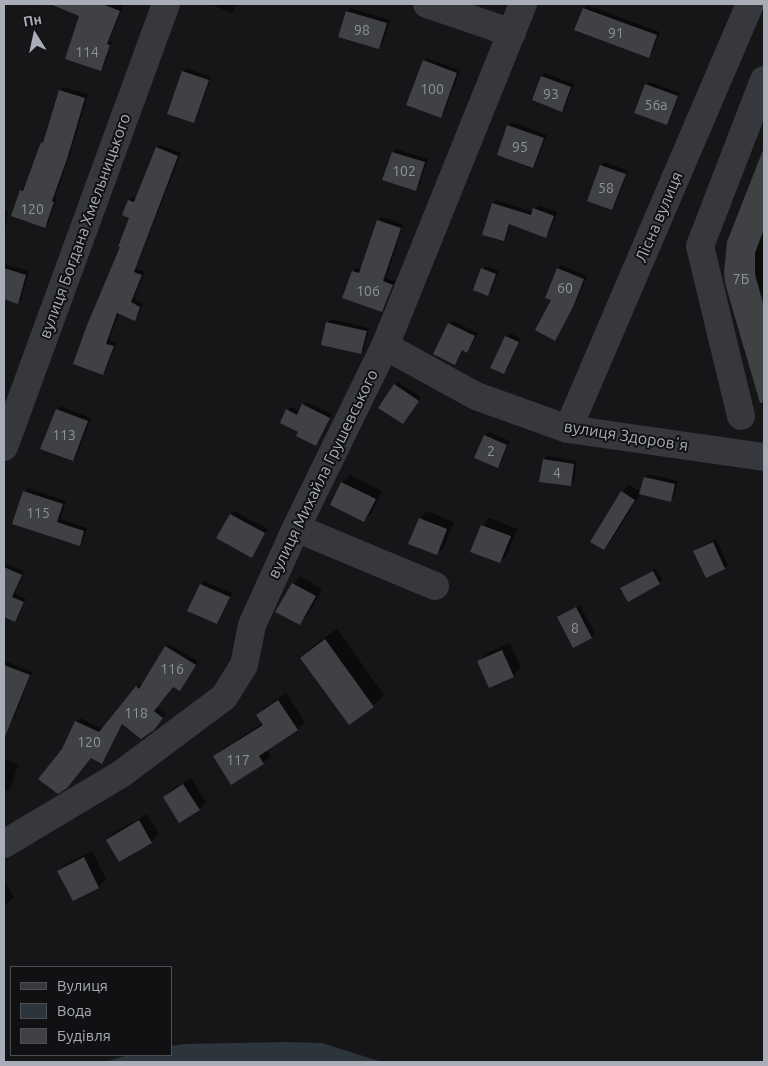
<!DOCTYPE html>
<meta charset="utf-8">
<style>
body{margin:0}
#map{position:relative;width:768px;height:1066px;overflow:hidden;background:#161618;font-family:Ubuntu,sans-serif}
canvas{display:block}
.frame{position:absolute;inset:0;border:5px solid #a8adb8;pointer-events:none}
.legend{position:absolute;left:10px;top:966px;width:162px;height:90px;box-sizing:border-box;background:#111113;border:1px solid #4d4f55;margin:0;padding:6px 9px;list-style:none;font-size:15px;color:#a8adb8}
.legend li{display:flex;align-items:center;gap:10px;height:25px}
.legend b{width:25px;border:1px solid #4d4f55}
.north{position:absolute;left:10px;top:10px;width:50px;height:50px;-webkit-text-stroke:4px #111113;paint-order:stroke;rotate:350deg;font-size:14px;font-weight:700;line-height:20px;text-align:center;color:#a8adb8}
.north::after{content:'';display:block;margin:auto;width:18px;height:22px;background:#a8adb8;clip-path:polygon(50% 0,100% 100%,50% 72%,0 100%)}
</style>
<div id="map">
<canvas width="768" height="1066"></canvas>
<div class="frame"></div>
<ul class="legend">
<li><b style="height:6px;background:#37383d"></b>Вулиця</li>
<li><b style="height:14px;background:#2c353c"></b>Вода</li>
<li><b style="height:14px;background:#404145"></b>Будівля</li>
</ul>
<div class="north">Пн</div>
</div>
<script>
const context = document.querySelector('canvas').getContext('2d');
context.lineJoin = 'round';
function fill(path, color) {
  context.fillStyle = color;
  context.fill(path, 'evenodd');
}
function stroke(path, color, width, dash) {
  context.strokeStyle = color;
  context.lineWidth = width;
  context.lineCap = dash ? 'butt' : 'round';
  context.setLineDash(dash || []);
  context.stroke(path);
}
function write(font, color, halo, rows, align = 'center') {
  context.font = font + ' Ubuntu,sans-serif';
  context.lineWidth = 4;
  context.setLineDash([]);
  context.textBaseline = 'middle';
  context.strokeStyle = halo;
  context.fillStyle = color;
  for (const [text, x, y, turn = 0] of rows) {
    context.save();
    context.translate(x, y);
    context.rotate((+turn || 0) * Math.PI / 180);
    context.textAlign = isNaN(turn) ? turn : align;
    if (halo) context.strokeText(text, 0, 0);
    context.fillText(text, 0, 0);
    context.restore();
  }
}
const water = new Path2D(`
 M285,1042L322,1043L382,1062H105L128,1055H171V1046L184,1044Z`);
const shadow = new Path2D(`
 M68,4H124L109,41L112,42L104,66L101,69L81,16L65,9Z
 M210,4H237L232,13Z
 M587,5L660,32L652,53L648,56L576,30L584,8Z
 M350,8L390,20L382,44L379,48L347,11Z
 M427,58L460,70L444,113L440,116L424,61Z
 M186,68L211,77L197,118L193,121L183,71Z
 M545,73L574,84L565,107L562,110L542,76Z
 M650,82L680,93L670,120L667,124L646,85Z
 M63,87L88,94L70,154L55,198L57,199L48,223L44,226L21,191L24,187L42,143L46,139L60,91Z
 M512,122L547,135L536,163L533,167L508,126Z
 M160,145L181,153L136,268L145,272L134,298L143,304L138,316L134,319L119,313L109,340L116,343L106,370L103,374L75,364L122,247L131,217L124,215L129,200L133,197L136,198L157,148Z
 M396,149L428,159L419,186L416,190L393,152Z
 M764,152V302L754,268L752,269L764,311L763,409L727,283L728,242Z
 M605,162L628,171L615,206L612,209L601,166Z
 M496,200L533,212L538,205L557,212L549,233L546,236L510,223L507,236L503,239L493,204Z
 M4,210L8,211L4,238Z
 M381,217L403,224L386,278L395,281L385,308L381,311L344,297L353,271L357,268L362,270L378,221Z
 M4,264L29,271L21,299L18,302L4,298Z
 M561,265L587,276L576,302L555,339L552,300L546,297L558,268Z
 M486,266L499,271L491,291L487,295L483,269Z
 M331,319L369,328L364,350L361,353L327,323Z
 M453,321L478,333L470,348L467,351L463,349L455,364L449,324Z
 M510,333L521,339L507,369L504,373L506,337Z
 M398,382L421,397L406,419L395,385Z
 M306,402L332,414L319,441L315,445L288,410L291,407L300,411Z
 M60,406L91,418L76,457L72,460L57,410Z
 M489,432L510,441L501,463L497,466L476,457L485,436Z
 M547,456L577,461L574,482L570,485L544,459Z
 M648,474L678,481L674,497L670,501L641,493L611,541L604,549L622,492L629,485L641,492L645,478Z
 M350,475L382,491L371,513L364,521L331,505L342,482Z
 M28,488L66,501L60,519L87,528L83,541L79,544L24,492Z
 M234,511L268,529L252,556L231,514Z
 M427,511L454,522L444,547L436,554L420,518Z
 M489,518L517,529L507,555L500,562L482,526Z
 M716,539L728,565L725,568L695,551L698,548Z
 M4,563L24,571L15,594L26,599L18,617L15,620L4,616Z
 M656,569L663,580L659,583L622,589Z
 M300,576L322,589L307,616L299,624L293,584Z
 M204,581L232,593L220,620L217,623L189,611L201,584Z
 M580,605L595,634L592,637L559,617Z
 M337,629L384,695L373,706L302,658L313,646Z
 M510,643L521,668L513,676L479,661L486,653Z
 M169,644L198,661L183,686L180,690L173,686L156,707L166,714L157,725L123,723L105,759L102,762L91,757L63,749L76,722L80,718L103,729L137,687L140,684L143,685Z
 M6,661L32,672L14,718L10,722L4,719V663Z
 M286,693L305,722L298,729L267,749L271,756L263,763L214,756L222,749L263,723L258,715L265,707Z
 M4,760L18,764L11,788L8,791L4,790Z
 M191,778L206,802L199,809L164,797L172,790Z
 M147,814L159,834L151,842L119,861L107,840L115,832Z
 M92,851L106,879L99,887L73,900L59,872L66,864Z
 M4,881L14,897L4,907Z`);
const building = new Path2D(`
 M50,4H102L120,11L107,44L110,45L101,71L65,59L79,16Z
 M583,8L657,35L649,58L574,30Z
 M346,11L387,23L379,49L338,37Z
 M423,60L457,73L441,118L406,105Z
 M182,71L209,80L194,123L167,114Z
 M541,76L571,87L562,112L532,100Z
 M645,84L678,96L667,125L634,113Z
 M59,90L85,98L67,159L52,201L54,202L45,228L11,216L20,190L23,191L41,142L43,143Z
 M507,125L544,138L533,168L497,155Z
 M156,147L178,156L134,272L142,275L131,302L140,307L135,321L117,313L106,344L114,346L103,375L73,364L87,325L120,247H118L129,218L122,215L128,200L134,202Z
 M763,150L764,229L755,253V275L764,307V402L760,403L725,283L724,272L727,242Z
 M392,152L425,162L416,191L382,180Z
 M600,165L626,174L612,210L587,201Z
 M492,203L531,215L533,208L554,216L546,238L509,224L504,241L482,235Z
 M377,220L401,228L383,281L393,285L382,312L342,298L352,271L359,273Z
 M4,268L26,275L18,304L4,299Z
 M481,268L496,274L488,296L473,290Z
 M557,268L584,279L573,307L555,341L535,330L551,300L545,298Z
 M326,322L367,331L361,354L321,345Z
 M448,323L475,336L467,353L462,350L455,365L433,354Z
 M505,336L519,342L504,374L490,368Z
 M394,384L419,401L403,424L378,408Z
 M302,404L330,418L316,446L296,436L298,432L280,423L286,409L297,415Z
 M56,409L88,421L73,461L40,449Z
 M484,435L507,445L498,468L474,458Z
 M543,459L574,464L571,486L539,482Z
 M644,477L675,484L671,502L639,494Z
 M341,482L376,499L364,522L330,505Z
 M23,491L63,504L57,522L84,531L80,546L12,524Z
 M621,491L635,500L604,550L590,542Z
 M230,514L265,533L252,558L216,538Z
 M419,518L447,529L437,555L408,544Z
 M481,525L511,536L500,563L470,552Z
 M713,542L725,569L706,578L693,551Z
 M4,567L22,575L12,597L24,602L15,622L4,617Z
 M653,571L660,584L628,602L620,588Z
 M292,583L316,596L300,625L275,612Z
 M200,584L230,597L217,624L187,611Z
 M576,607L592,638L573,648L557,617Z
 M325,639L374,707L349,725L300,658Z
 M165,646L196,665L180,691L173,687L154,711L163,718L154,730L141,739L122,724L102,764L91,758L67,788L58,794L38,779L62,749L75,721L99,732L136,686L139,689Z
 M502,650L514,677L489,688L477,661Z
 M4,665L30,675L4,739Z
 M278,700L298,730L259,756L264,764L231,785L213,756L263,725L256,715Z
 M183,784L200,810L179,823L163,797Z
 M139,820L152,843L119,862L106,840Z
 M84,857L99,888L73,901L57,871Z`);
const minor = new Path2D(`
 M427,4L512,33
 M385,346L476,396L568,429L764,457
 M741,416L700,246L764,80
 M568,429L750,4
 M4,447L166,4
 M296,528L435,586
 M4,844L121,774L224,697L244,665L252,625L296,528L385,346L523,4`);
const numberNames = [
 ["98",362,30],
 ["91",616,33],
 ["114",87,52],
 ["100",432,89],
 ["93",551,94],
 ["56а",656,105],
 ["95",520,147],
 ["102",404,171],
 ["58",606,188],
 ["120",32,209],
 ["7Б",741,279],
 ["60",565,288],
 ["106",368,291],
 ["113",64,435],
 ["2",491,451],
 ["4",557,473],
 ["115",38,513],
 ["8",575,628],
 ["116",172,669],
 ["118",136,713],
 ["120",89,742],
 ["117",238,760]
];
const streetNames = [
 ["Лісна вулиця",659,217,-67],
 ["вулиця Богдана Хмельницького",85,226,-70],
 ["вулиця Здоровʼя",626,436,9],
 ["вулиця Михайла Грушевського",323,474,-64]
];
fill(water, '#2c353c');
fill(shadow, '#0007');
fill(building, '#404145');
stroke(minor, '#37383d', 28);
write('14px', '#8e929b', null, numberNames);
write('16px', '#a8adb8', '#111113', streetNames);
</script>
